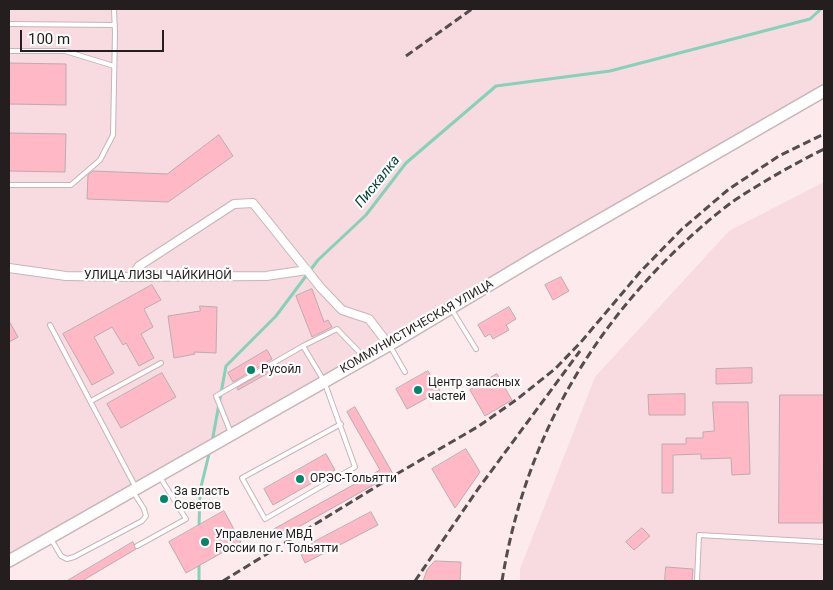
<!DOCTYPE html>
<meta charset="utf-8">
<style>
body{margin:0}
#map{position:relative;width:833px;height:590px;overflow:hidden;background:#fceaed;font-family:Roboto,sans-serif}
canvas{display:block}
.frame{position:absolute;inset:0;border:10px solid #251e1f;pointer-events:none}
.scale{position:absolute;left:20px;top:30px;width:144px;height:22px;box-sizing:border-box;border:2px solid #251e1f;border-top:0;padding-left:6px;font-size:15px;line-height:18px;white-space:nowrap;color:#251e1f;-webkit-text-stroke:4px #fcfcfc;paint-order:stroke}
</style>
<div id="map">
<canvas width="833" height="590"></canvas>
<div class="frame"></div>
<div class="scale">100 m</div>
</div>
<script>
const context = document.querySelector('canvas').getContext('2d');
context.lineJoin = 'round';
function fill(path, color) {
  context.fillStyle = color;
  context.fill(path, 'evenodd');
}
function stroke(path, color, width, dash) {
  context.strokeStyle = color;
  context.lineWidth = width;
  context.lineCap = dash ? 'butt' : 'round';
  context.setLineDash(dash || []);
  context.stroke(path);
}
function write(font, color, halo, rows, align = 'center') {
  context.font = font + ' Roboto,sans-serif';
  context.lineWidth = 4.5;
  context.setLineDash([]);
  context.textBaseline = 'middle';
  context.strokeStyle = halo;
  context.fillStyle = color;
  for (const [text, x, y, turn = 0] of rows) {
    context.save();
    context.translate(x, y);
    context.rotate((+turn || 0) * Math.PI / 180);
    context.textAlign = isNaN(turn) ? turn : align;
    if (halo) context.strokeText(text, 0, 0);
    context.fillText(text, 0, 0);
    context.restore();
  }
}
const built = new Path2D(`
 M9,9H824V89L9,558Z
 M824,182V581H520V569L595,377L729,231Z`);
const stream = new Path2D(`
 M212,442L226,366L276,316L318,260L366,215L406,163L496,86L610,71L810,19L821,9
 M199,528L200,491L210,450
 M199,581V561`);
const building = new Path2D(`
 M9,63L66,64V105L9,104Z
 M9,133L66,134L65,172L9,171Z
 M219,135L233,156L168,202L87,199L88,175L93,171L167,174Z
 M561,277L569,291L553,300L545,285Z
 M152,285L161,300L144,309L153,327L141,334L154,358L139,366L126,343L123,345L112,327L94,337L114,373L92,385L63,334Z
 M312,289L324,322L328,320L332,327L312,337L296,296Z
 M200,306L217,307L216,353L194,352L195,354L174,358L168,316L200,311Z
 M509,307L516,319L506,325L509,330L493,339L490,334L485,337L478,325Z
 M9,321L18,337L9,342Z
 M267,350L272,359L233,382L228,373Z
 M276,366L277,368L238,390L237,388Z
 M752,368V383L716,384V369Z
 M428,371L440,391L407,409L396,389Z
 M162,373L176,397L121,428L107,404Z
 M497,374L512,400L485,416L470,390Z
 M685,394V415H649L648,395Z
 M780,395H824L823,523H779Z
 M713,402H748L750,474L732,475L731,458L701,459V454L673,455V493H662V444H686V438H703V432L714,431Z
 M355,407L393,474L277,539L272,530L380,470L347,412Z
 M466,449L480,472L455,508L432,469Z
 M326,454L335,470L273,505L264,489Z
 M224,511L241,542L186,573L169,542Z
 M371,512L378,525L305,563L299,550Z
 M642,528L650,536L634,550L626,542Z
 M133,542L136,549L82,581H67Z
 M435,561L461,562L460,581H423L427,570Z
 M666,567L693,569L692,581H665Z`);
const service = new Path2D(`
 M9,24L115,25
 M9,51H65L114,66
 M9,185H71L100,160L113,135L115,33L114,9
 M452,310L476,349
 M50,325L135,486
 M390,346L405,372
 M91,401L161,363
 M341,424L242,478L265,519L355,467L324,381L303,346L337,329L364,357
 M231,433L216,396L303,346
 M51,539L61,556L67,559L74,557L142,521L146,516L144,509L134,493
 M137,546L186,519L160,477
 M697,581L699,535L824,542`);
const minor = new Path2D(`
 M9,268L66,276L131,277L266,276L307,270
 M131,277L139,266L234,204L253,203L321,288L342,310L369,319L389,345`);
const secondary = new Path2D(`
 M9,561L389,345L541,254L824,91`);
const rail = new Path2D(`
 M406,56L472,9
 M223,581L395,475L479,426L516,400L555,369L581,342L641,271L682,229L729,189L779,156L824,134
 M415,581L478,489L580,351
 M502,581C522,457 576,352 664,262C686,240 710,218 735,200C764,181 794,164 824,149`);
const markers = [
 [251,370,5,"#00866b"],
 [418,390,5,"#00866b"],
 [300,479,5,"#00866b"],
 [164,499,5,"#00866b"],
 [205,542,5,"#00866b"]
];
const streetNames = [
 ["УЛИЦА ЛИЗЫ ЧАЙКИНОЙ",158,276],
 ["КОММУНИСТИЧЕСКАЯ УЛИЦА",417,327,-30]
];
const poiNames = [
 ["Русойл",261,370],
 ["Центр запасных",428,383],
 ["частей",428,397],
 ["ОРЭС-Тольятти",310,479],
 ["За власть",174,492],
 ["Советов",174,506],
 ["Управление МВД",215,535],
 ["России по г. Тольятти",215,549]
];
const waterNames = [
 ["Пискалка",378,182,-51]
];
fill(built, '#f7dbe0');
stroke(stream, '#86d1b9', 3);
fill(building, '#feb8c6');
stroke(building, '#bdacae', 1);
stroke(service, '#c7b5b8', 6);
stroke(minor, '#c7b5b8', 10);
stroke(secondary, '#c7b5b8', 14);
stroke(service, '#fff', 4);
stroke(minor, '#fff', 8);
stroke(secondary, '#fff', 11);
stroke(rail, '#554c4d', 3, [8, 4]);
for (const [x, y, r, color] of markers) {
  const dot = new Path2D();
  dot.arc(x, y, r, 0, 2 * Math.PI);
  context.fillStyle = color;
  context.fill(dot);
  stroke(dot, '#fcfcfc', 2);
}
write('12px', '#251e1f', '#fcfcfc', streetNames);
write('12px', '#251e1f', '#fcfcfc', poiNames, 'left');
write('italic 14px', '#004435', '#fcfcfc', waterNames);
</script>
